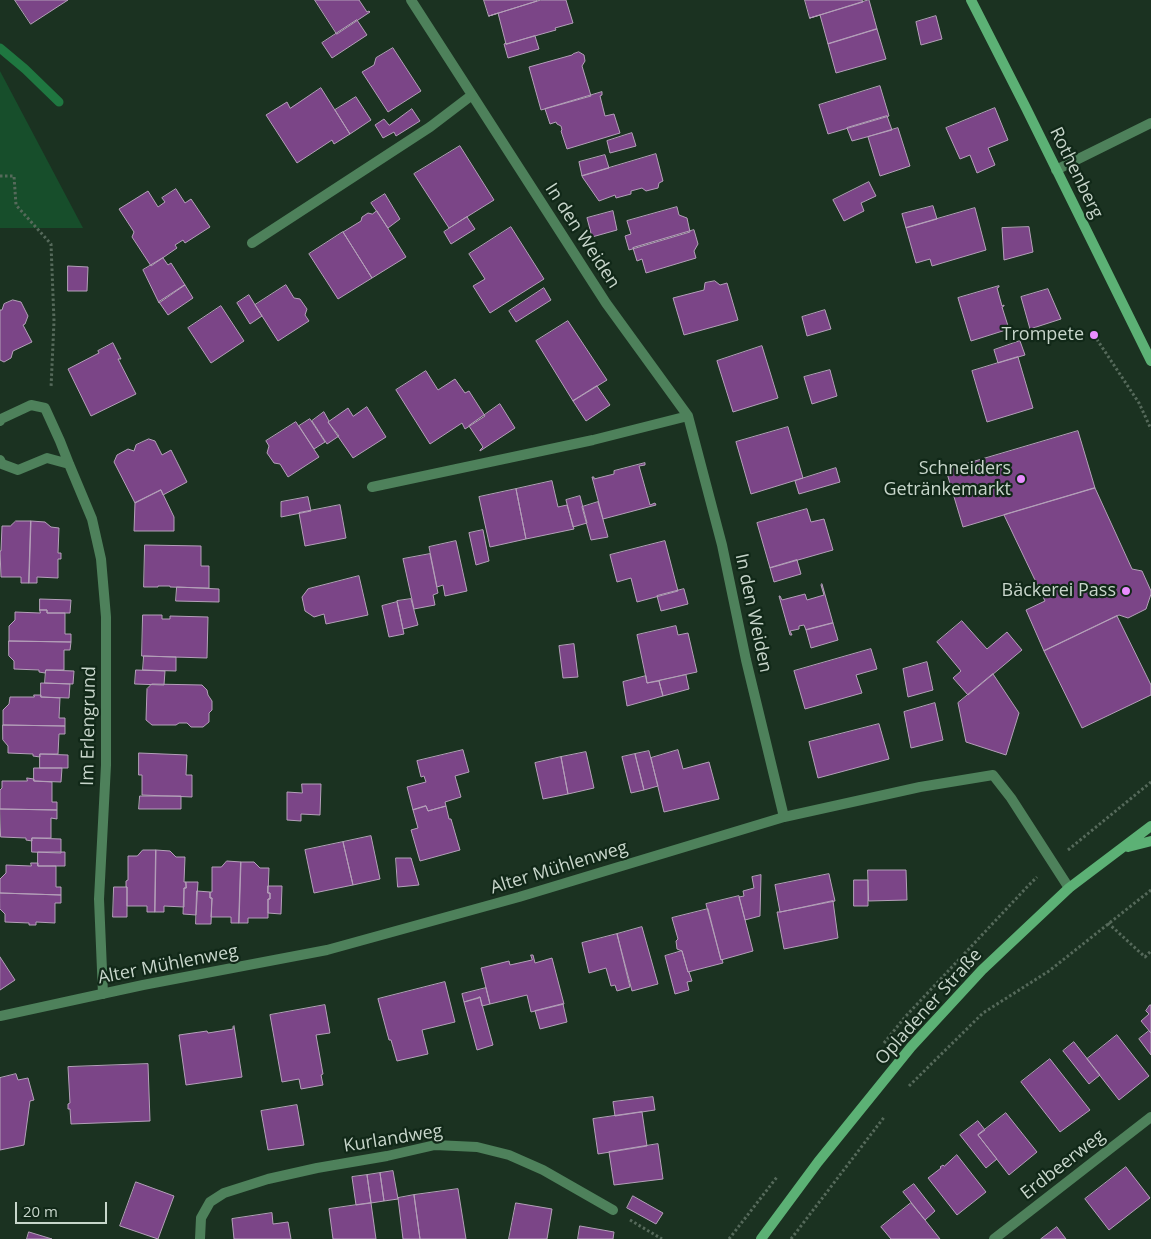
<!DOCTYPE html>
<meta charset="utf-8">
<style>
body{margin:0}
#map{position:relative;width:1151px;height:1239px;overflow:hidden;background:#1b3221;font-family:"Open Sans",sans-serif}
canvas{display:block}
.scale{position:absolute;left:15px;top:1202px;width:92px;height:22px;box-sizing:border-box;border:2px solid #c8d6cb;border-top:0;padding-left:6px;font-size:15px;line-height:18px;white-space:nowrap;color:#c8d6cb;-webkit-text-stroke:4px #112818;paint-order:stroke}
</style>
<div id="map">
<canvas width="1151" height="1239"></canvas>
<div class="scale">20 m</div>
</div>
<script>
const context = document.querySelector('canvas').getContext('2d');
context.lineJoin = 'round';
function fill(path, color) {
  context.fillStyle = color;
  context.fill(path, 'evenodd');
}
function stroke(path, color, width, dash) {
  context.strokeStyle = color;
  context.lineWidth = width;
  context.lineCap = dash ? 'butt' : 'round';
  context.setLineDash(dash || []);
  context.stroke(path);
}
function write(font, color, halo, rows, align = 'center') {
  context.font = font + ' "Open Sans",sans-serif';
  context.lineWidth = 4.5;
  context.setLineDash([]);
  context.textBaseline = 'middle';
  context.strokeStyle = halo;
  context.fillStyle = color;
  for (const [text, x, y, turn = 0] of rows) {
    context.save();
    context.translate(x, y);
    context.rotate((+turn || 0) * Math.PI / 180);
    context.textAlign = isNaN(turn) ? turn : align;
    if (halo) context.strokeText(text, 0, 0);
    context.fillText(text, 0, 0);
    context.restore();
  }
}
const green = new Path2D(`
 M0,71L83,228H0Z`);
const stream = new Path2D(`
 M0,48L25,69L59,102`);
const building = new Path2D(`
 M15,0H68L31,24Z
 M315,0H359L367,12L369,11L370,12L337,34Z
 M484,0H537V1L489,16Z
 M541,0H566L573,23L555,28L556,30L506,44L498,13L489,16Z
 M805,0H862L863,2L810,18Z
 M869,0L877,29L828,44L820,15L810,18Z
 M936,16L942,39L921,45L916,22Z
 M357,20L367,35L332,58L322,43Z
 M877,29L886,59L836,73L828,44Z
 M535,36L539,49L508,58L504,44L506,43V44Z
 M393,48L421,91L388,112L362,72L374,65L376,58Z
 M579,52L584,55L585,61L582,66L591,96L541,110L529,67L572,55L573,54Z
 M880,86L889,116L828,134L819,105Z
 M321,88L350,134L334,144L332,140L297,163L266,115L287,102L290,108Z
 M602,92V95L600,96L605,116L614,114L620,133L567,149L561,131L562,130L561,126L557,124L556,122L550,124L545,109Z
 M356,97L371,120L350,134L335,110Z
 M995,108L1008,140L988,148L995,165L977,173L970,155L960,159L946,128Z
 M412,109L420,121L396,136L394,132L383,138L375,125L384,119L389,125Z
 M887,116L892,130L852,141L847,128Z
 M898,128L910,166L880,176L868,137Z
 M632,133L636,146L610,153L607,141Z
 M460,146L494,200L449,228L414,174Z
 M656,154L663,181L659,183L658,188L646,191L642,188L631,191V194L616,198L615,195L599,201L583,178L582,176Z
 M605,155L609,168L582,176L579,162Z
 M869,182L876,196L861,203L864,211L844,221L833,200Z
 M176,189L185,203L191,199L210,227L185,243L183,240L175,245L177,248L151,266L132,237L134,232L119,209L148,191L158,207L165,202L162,198Z
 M385,194L400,219L388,228L371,203Z
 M933,206L937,219L906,228L902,214Z
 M677,207L679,215L687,218L690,232L629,250L625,236L631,234L627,221Z
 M975,208L986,250L932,266L930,259L916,263L906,228Z
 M377,211L406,257L372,278L343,232L361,221L362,217L368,213L372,214Z
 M613,211L617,230L592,237L587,218Z
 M467,217L475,229L451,244L444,232Z
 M511,227L544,279L490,313L473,286L485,279L469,254Z
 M1029,227L1033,252L1004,260L1002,228Z
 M694,230L698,244L694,251L696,258L646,273L642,259L637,261L633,248Z
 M343,232L372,278L338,299L309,254Z
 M163,258L168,265L171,263L185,285L159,303L143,270Z
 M68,266L88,267L87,291H68Z
 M715,281L720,285L727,283L738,320L684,335L673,298L704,290L705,283Z
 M185,285L193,298L168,315L159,302Z
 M286,285L294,298L300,299L307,309L305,315L309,321L278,341L255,305Z
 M999,286V287L997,288L1002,306L1004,305V306L1002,307L1009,329L971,341L958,298Z
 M544,288L551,300L516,322L509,311Z
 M1048,289L1061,319L1030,329L1021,297Z
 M249,295L262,316L250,324L237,303Z
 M13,300L21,302L28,316L25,324L23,325L32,342L13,351L11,358L4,362L0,360V310H2L4,304Z
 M221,306L244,341L211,363L188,328Z
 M825,310L831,329L807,336L802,317Z
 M568,321L607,380L573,401L536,341Z
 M1020,341L1025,355L998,363L994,350Z
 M113,343L121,359H118L136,394L91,416L68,369L99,353L98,351Z
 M762,346L778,398L733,412L717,361Z
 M1018,357L1033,408L987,422L972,371Z
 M830,370L837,396L812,404L804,377Z
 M426,371L438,390L455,379L465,393L469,391L485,416L465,429L462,423L430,444L396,390Z
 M597,386L610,405L586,421L573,401Z
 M500,404L515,428L480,451V450L483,447L469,426Z
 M367,407L386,437L353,458L328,422L348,408L353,416Z
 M324,412L329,421L328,422L339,436L327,444L312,421Z
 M310,419L325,442L314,449L299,426Z
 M296,422L319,457L288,477L280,464L274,463L267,453L269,446L266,441Z
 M788,427L803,478L751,494L736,442Z
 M1078,431L1095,488L963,527L946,470Z
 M149,439L155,441L162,455L171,450L187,482L163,495L161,490L135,503L114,462L117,455L128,449L134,451L136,445Z
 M645,463V465L639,466L650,505L655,503L656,505L603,519L592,477H594V479L614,474V471Z
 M836,468L840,482L799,494L795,481Z
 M552,481L558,507L567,505L574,529L526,539L516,489Z
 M1095,488L1132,569L1142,571L1151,591V594L1146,609L1128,618L1119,615L1044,651L1026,610L1045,601L1004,515Z
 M516,489L526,539L490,547L479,497Z
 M161,490L174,517V531H134L135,503Z
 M580,496L587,523L573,527L566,500Z
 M308,497L311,511L281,517V502Z
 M598,502L608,537L591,540L582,507Z
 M340,505L346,538L305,546L299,513Z
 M807,509L811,522L824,519L833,550L770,568L757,523Z
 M16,521H31L29,583H21V577H1L0,551H1L2,526H10Z
 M31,521L45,522L51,527L59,528L58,553H61V559H58V578L37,577V583H29Z
 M483,530L489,561L476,565L469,533Z
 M456,541L467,591L445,596L443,585L437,587L429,547Z
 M665,541L678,591L637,602L631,578L617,582L610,555Z
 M145,545L201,546V566H209V588L170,587V586H158V587H144Z
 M430,554L438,593L433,595L435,605L414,609L403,559Z
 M797,560L801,574L774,582L770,568Z
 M359,576L368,615L326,624L324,614L314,617L305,611L302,597L308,589Z
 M822,584L833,623L806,630L804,625L799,626V629L790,631L792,635H790L779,596H780L782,600L805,594L807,600L824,595L821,585Z
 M177,587L219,589V602L176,601Z
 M684,589L688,604L661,611L657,596Z
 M40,599L71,600L70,613H47V610H40Z
 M411,599L418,625L403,629L397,601Z
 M397,602L404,634L389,637L382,606Z
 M40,610H47V613H65V634H71V642L9,641V626L15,620V612L40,613Z
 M143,615H162V619H170V616L208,617L207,658L142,656Z
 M1117,616L1151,685V695L1082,728L1044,651Z
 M962,621L987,649L1007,632L1022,650L968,695L953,678L961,671L937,642Z
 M833,623L838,640L811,648L806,630Z
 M676,626L678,635L688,633L697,672L647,683L637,635Z
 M9,641L71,642L70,650H64V670H46L45,673L39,672V670L14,669V661L9,656Z
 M574,644L578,677L563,678L559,646Z
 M871,649L877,669L856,675L862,693L805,709L794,671Z
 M144,656L176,657V671L143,670Z
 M927,662L933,690L908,697L903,669Z
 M46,670L74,671L73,684L45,683Z
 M136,670L165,671L164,685L135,684Z
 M993,674L1019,713L1006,755L966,742L958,703Z
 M686,675L689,689L663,696L659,681Z
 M646,676L647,683L659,681L663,696L627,706L623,682Z
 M41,683L70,684L69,698L41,697Z
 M152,684L202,685L207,690L208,695L212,701V710L209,713V722L203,727H191L187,723H179L176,725H152L146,720L147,689Z
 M34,695H41V697L60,698L59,718H65V726L3,725V710L9,704L10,697H34Z
 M935,703L943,740L911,748L904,712Z
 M879,724L889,759L818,778L809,742Z
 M3,725L65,726V734H59L58,754H40V757L33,756V754L8,753V746L3,740Z
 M463,750L469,772L455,776L461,797L445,802L446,806L428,811L426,806L413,810L407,787L426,782L424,776L421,777L417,761Z
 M678,750L683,769L709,762L719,799L664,812L651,758Z
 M649,751L658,786L644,790L635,754Z
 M586,752L594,788L568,794L561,757Z
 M139,753L187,755L186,775H192V797L142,795V775H139Z
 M40,754L68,755V768H40Z
 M635,754L644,790L631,793L622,757Z
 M561,757L568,794L543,799L535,763Z
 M34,768H62L61,782L34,781Z
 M27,778L34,779V781L52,782V802H57V810L0,809V790L2,788V781H27Z
 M302,784H321L320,815L301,814V821L287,820V792L302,793Z
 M140,796H181V809H139Z
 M426,806L428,811L446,806L449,819H451L460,850L420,861L411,830L418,828L413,810Z
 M0,809L57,810V819L51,818V838H32V841L26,840V838L1,837Z
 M371,836L380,879L353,885L343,842Z
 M32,838L61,839V853L32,852Z
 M343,842L353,885L314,893L305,850Z
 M143,850H156L155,912H147V906H127V887H126V881L128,880V856H137Z
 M156,850L170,851L176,857H185L184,882H186V888H184V907L164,906V912H155Z
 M38,852H65V866H38Z
 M396,858H411L419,885L398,887Z
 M227,861L241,862L239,923H231V917H211L212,898H210V892H212V867H221Z
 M241,862H254L260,868H269L268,893H270V899H268V918H248V923H239Z
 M31,863H38V866H56V887H61V895L0,893V879L6,873V865L31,866Z
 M868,870H906L907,900L869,901Z
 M829,874L835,901L780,912L775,885Z
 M761,875L760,916L745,920L739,897L744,896L743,891L754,888L752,877Z
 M854,880H868V906H854Z
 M186,882H198L196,915L183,914L184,888H186Z
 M268,886H282L281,914L268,913V899H270V893H268Z
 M114,887H127V917H113Z
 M197,891L210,892V898H212L211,924H196Z
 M0,893L61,895V903H55V923L36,922V925H29V923L5,922V914L0,909Z
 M739,896L753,951L721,960L706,904Z
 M833,901L838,938L784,949L777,912H780Z
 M708,909L721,960L722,959L723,963L688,972L682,951L677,949L676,941L678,939L672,918Z
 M642,927L658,984L632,991L617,934Z
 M617,934L630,987L617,991L615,985L611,986L606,968L589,973L582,943Z
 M682,951L688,972H689L692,981L687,982L689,990L675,994L665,956Z
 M531,955H533L535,963L552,958L564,1004L531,1012L527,995L490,1004L481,968L509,961L510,965L532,960Z
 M0,957L15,980L0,990Z
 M445,982L455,1022L422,1030L428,1054L397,1061L391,1040H389L378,999Z
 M486,988L490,1004L482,1006L480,997L464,1002L462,994Z
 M479,997H480L493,1045L477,1050L464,1002L479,998Z
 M563,1004L567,1022L540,1029L535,1011Z
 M325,1005L330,1033L316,1035L323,1074L321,1075L323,1085L301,1089L299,1079L282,1082L270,1015Z
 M1150,1005H1151V1033L1141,1021L1149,1014L1146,1011Z
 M234,1026L242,1077L186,1085L179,1035L207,1031L208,1033L233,1029V1027Z
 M1149,1031L1151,1033V1055L1139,1039Z
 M1117,1035L1149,1076L1119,1100L1087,1059Z
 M1074,1042L1100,1075L1089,1084L1063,1051Z
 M1050,1059L1090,1110L1060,1132L1021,1082Z
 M148,1064L150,1121L71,1124L70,1109H68V1104L70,1103L68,1067Z
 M16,1074L18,1080L28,1078L34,1100L30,1101L24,1145L0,1150V1078Z
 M653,1097L655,1110L615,1116L613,1102Z
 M297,1105L304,1145L268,1150L261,1111Z
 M642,1112L647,1146L598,1154L593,1119Z
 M1006,1113L1037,1152L1009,1175L978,1135Z
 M978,1121L985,1130L978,1135L997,1159L986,1168L960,1135Z
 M658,1144L663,1179L614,1185L609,1152Z
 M957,1155L986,1192L957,1215L928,1178L941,1168L940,1167L943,1165L944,1166Z
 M1126,1167L1150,1198L1109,1230L1085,1199Z
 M393,1171L398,1199L384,1201L380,1173Z
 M380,1173L384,1201L371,1203L367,1175Z
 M367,1175L371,1203L356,1205L352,1177Z
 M136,1182L174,1196L158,1239L120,1226Z
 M914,1184L935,1211L925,1220L903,1192Z
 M458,1189L466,1239H420L414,1195Z
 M414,1195L420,1239H403L398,1198Z
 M633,1196L663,1213L656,1224L627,1208Z
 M371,1203L376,1239H333L329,1209Z
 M516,1203L552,1209L547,1239H509Z
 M911,1203L925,1220L940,1239H891L881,1227Z
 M272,1213L273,1224L288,1222L291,1239H234L232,1219Z
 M580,1226L614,1232L613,1239H578Z
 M1057,1227L1066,1239H1041Z
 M29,1232L52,1239H27Z`);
const path = new Path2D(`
 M0,176H14L16,205L51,244L54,321L51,388
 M1094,335L1139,403L1151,429
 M1068,850L1151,782
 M1108,923L1145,957L1151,951
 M884,1043L905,1017L1027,887L1037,877
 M909,1086L983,1013L1049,971L1151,890
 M630,1220L662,1239
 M729,1239L777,1177
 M791,1239L885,1116`);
const street = new Path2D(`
 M411,0L606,303L688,416L722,545L746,660L784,817
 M1056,170L1151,123
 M252,243L430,127L472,95
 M0,421L1,419L31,405L45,408L60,441L69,464L92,519L101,559L106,617V765L99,899L103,994
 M0,460L2,464L18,470L47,458L69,464
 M372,487L593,440L688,416
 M0,1016L143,985L327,950L519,897L784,817L920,787L993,775L1011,798L1069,888
 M200,1239L201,1218L210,1202L224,1193L268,1179L317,1168L387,1156L435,1145L477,1147L509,1155L543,1170L613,1210
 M994,1239L1151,1117`);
const secondary = new Path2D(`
 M971,0L1026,108L1151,361
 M1128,847L1151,841
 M761,1239L818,1162L911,1047L982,970L1069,888L1151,826`);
const markers = [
 [1094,335,5,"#e98dfe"],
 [1021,479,5,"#e98dfe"],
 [1126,591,5,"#e98dfe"]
];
const streetNames = [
 ["Rothenberg",1076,173,64],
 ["In den Weiden",582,236,57],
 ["In den Weiden",753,613,78],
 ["Im Erlengrund",89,726,-89],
 ["Alter Mühlenweg",559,868,-17],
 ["Alter Mühlenweg",168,965,-11],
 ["Opladener Straße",929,1007,-48],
 ["Kurlandweg",393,1139,-9],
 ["Erdbeerweg",1063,1165,-38]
];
const poiNames = [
 ["Trompete",1084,335],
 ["Schneiders",1011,469],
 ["Getränkemarkt",1011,490],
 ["Bäckerei Pass",1116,591]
];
fill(green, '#174e2b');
stroke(stream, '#1f7740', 9);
fill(building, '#7b4587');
stroke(building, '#b4a0b9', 1);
stroke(path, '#566a5b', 3, [2.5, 2.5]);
stroke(street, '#4e815b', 10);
stroke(secondary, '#5cb175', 10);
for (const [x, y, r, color] of markers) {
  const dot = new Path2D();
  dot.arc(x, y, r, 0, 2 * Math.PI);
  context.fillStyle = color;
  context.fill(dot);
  stroke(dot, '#112818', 2);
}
write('18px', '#c8d6cb', '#112818', streetNames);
write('18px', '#c8d6cb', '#112818', poiNames, 'right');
</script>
